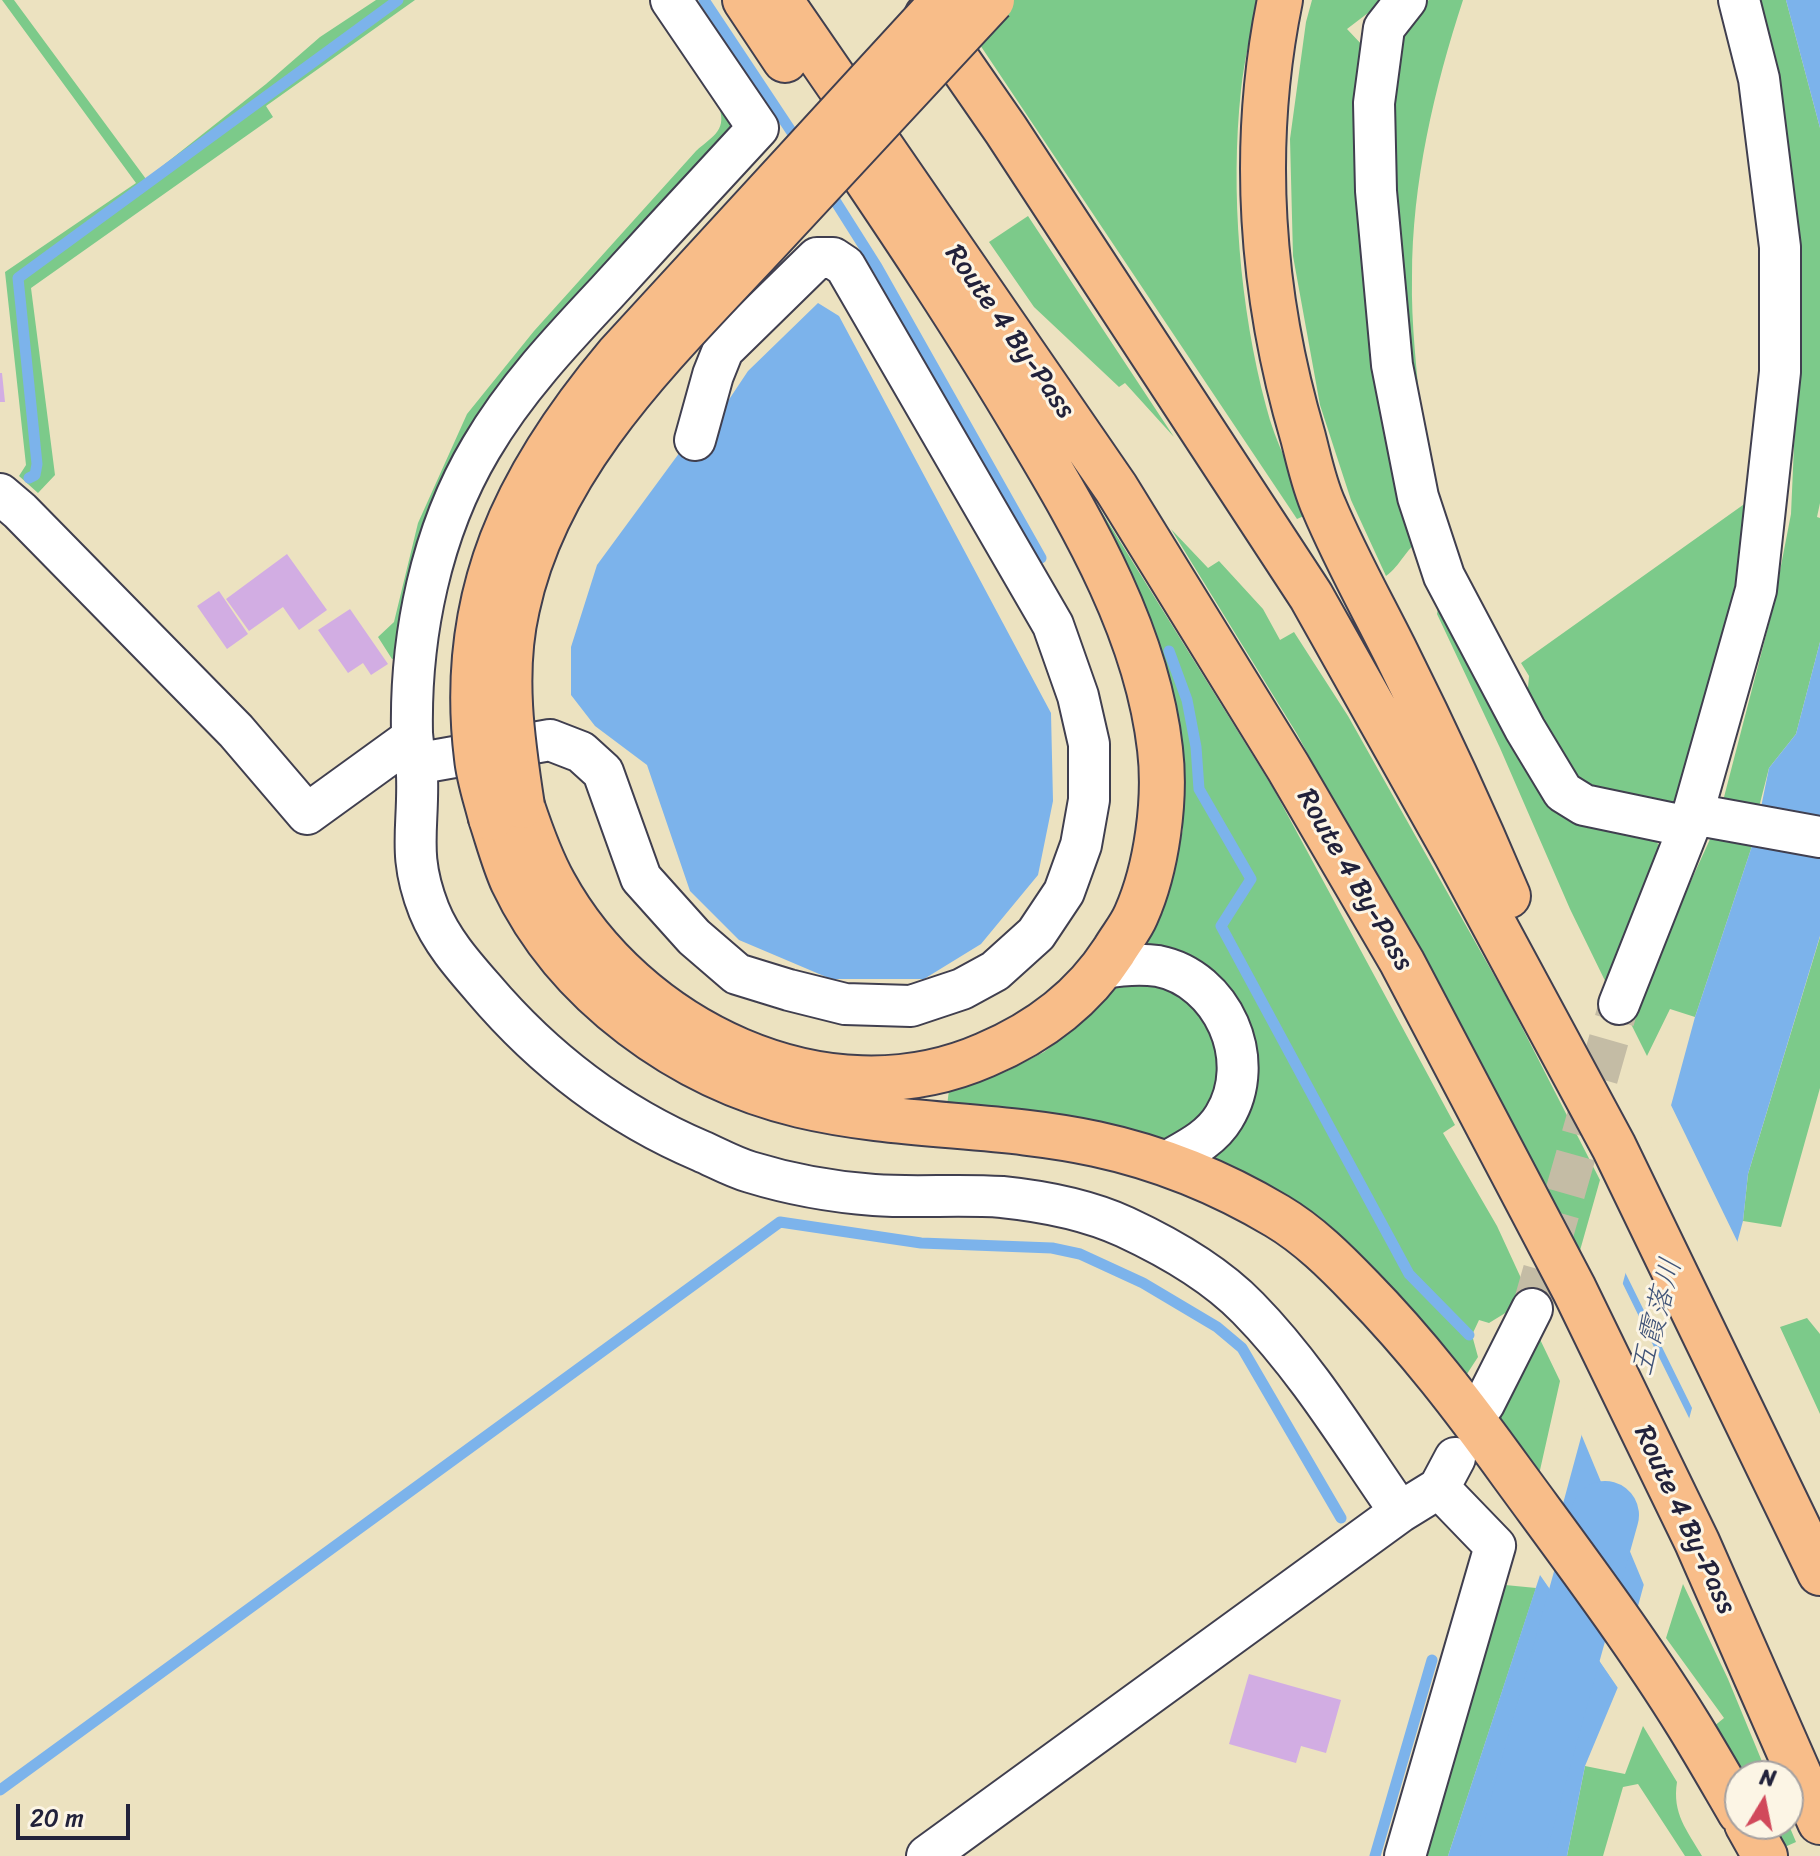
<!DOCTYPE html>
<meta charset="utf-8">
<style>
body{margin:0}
#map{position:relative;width:1820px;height:1856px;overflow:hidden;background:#ece2c0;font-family:Sriracha,sans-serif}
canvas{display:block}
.north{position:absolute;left:1724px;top:1760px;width:80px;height:80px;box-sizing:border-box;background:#fcf5e5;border:2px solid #a5a1a1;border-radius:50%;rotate:10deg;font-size:22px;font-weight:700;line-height:32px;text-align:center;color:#22223b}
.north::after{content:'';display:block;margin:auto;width:28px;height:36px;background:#d1495b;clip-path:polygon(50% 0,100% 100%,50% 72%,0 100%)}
.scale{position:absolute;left:16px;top:1804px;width:114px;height:36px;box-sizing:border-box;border:4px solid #22223b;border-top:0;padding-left:10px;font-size:24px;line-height:28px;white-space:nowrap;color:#22223b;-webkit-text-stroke:6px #fcf5e5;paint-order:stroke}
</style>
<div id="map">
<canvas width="1820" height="1856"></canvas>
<div class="north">N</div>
<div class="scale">20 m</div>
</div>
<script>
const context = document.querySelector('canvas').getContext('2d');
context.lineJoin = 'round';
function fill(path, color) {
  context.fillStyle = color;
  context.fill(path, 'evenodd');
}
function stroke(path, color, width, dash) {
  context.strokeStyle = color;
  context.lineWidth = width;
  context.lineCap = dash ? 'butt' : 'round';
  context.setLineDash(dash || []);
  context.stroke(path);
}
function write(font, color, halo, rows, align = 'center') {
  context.font = font + ' Sriracha,"Klee One",sans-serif';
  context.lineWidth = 6;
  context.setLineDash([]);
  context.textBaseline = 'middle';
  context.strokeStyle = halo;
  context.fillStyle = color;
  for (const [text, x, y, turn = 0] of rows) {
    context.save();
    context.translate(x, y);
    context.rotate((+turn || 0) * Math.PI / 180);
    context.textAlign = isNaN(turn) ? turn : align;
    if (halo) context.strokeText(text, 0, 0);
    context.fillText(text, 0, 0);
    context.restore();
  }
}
const green = new Path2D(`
 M2,0H14L146,179L266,84L320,37L376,0H415L266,106L273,117L31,288L55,475L38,493L19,476L26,465L5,272L136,183Z
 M950,0H1257C1252,30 1244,60 1241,90C1230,192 1240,308 1266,406C1275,443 1295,479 1311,513L1297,519Z
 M1312,0H1385L1347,29L1364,47L1418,542C1406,549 1401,565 1386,576L1351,500L1320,405L1293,256L1290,139L1306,22Z
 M1429,0H1463C1434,89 1412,183 1412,277C1411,324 1417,371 1421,418L1414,420L1388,196L1394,45L1418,8Z
 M1755,0H1786L1820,128V503L1817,517L1820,518V642L1796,734L1769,768L1758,811L1723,801L1772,612L1791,514L1797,378Z
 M718,104L737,123L545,346L404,656L392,659L378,637L394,622L418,523L467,414L534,331L696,151C714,135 728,130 718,104Z
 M1028,216L1174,437L1125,383L1119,387L1034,307L989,242Z
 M1757,495L1749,546L1679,801L1656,806L1581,789L1527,700L1529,676L1521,663Z
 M1093,498L1273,788L1455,1125L1443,1133L1497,1226L1526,1289L1520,1304L1489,1323L1479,1320L1472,1335L1478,1357L1463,1380L1360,1254L1304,1208L1204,1159L1253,1049L1136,953L1156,921L1172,882L1183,829L1180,740L1086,502Z
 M1171,529L1208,568L1219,561L1263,609L1280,640L1294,632L1348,716L1509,1002L1600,1180L1579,1254L1297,734Z
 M1439,601L1543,786L1650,832L1660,847L1610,991L1570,909L1500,748L1437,614Z
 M1711,837H1755L1695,1017L1670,1009L1647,1056L1630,1022L1639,995Z
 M1820,937V1088L1781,1227L1743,1221L1748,1174Z
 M1137,981L1182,994L1204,1015L1215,1036L1224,1077L1207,1114L1159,1147L946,1114L949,1090L1005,1072L1044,1052L1080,1024L1118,984Z
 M1807,1318L1820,1334V1414L1780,1327Z
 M1536,1331L1560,1381L1538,1479L1491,1416L1521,1378Z
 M1495,1584L1536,1588L1448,1856H1414Z
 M1683,1584L1728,1679L1768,1776H1740L1707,1732L1724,1718L1666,1638Z
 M1643,1726L1677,1782C1672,1814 1687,1830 1702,1856H1685L1638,1784L1623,1787L1603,1856H1567L1585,1766L1625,1774Z
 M1788,1823L1796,1842L1778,1850L1764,1824Z`);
const water = new Path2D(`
 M1786,0H1820V128Z
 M818,303L839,316L1051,713L1053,801L1038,875L981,944L924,979H831L739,940L690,891L647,765L595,726L571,695V647L597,565L691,437L700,443L748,371Z
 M1820,642V936L1748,1174L1743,1221L1635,1617L1561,1511L1695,1017L1755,837L1769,768L1796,734Z
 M1540,1575L1618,1687L1585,1766L1567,1856H1448Z`);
const pier = new Path2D(`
 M1669,1101L1740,1247L1695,1414L1623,1268Z
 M1620,1278L1692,1424L1646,1590L1579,1429Z
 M1538,1571L1543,1572L1592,1642L1621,1685L1620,1691Z`);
const stream = new Path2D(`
 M704,0L799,143
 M829,191L877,267L1041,558
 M29,478L35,475L37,464L18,278L398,0
 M1169,651L1187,700L1196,747L1199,789L1251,879L1221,926L1409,1274L1469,1335
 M0,1790L780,1222L921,1243L1052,1248L1080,1254L1143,1283L1217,1327L1242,1348L1341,1518
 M1375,1856L1432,1660`);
const river = new Path2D(`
 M1510,1856L1605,1515`);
const building = new Path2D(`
 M0,373H2L5,402H0Z
 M287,554L327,610L299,630L283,607L249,631L226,599Z
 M219,591L248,634L227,649L197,606Z
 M350,609L388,664L371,675L363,663L348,673L318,630Z
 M1249,1674L1341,1700L1326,1753L1301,1746L1296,1763L1229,1744Z`);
const minorTunnel = new Path2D(`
 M1532,1309L1619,1004`);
const minor = new Path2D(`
 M671,0L758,128C707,183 657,237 607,292C561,341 515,390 481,448C431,532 410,636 412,733C413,747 416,761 417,775C419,829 407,854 429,910C441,940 462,964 483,988C544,1060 614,1114 701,1151C717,1158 733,1167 750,1172C789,1184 833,1192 874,1195C917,1198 959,1194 1002,1197C1041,1201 1088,1210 1125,1227C1168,1247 1215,1274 1248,1308C1307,1368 1352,1443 1400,1512
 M1406,0L1384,28L1374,103L1376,191L1392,365L1418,497L1444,576L1525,729L1563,792L1584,805L1689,827
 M0,494L20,511L236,731L307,814L412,738
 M415,764L550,740L581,752L603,772L641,878L694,937L737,974L789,990L845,1004L911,1006L962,989L995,971L1036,934L1064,892L1081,845L1089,800V744L1078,696L1053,625L845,266L833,258H817L723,350L713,375L695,440
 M1693,814L1820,837
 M1103,968C1121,965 1139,963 1158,966C1223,979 1259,1060 1224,1117C1211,1139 1187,1150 1166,1162
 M1619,1004L1689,827L1756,590L1780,372V247L1759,79L1739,0
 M1484,1404L1532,1309
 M927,1856L1400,1512L1439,1488L1455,1458
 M1405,1856L1495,1546L1439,1488`);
const highway = new Path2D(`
 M745,0L785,60
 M780,0L1116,488L1288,767L1402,962L1574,1289L1697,1542L1820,1822
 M1280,0C1250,146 1261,295 1303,437C1309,460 1314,485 1324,507C1345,557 1372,605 1396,653C1436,733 1473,813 1508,896
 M927,16L1006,130L1311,596L1456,854L1614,1147L1820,1573
 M522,806C531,833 540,859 554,884C634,1030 825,1125 985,1055C1037,1033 1083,999 1114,951C1121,939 1131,927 1136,915C1157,868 1166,799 1160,749C1147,634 1086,529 1028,432C966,327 899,227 831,127
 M491,818C498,839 504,862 513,882C566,994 682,1077 800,1105C897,1128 1000,1123 1096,1144C1161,1158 1220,1182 1277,1216C1309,1235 1336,1262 1361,1288C1417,1345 1465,1408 1512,1473C1572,1555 1634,1637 1688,1724C1706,1753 1723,1783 1740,1812
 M1747,1824L1765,1856`);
const highwayBridge = new Path2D(`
 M522,806C512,741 502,673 517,608C549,458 670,347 770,239C844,159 918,80 992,0
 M491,818C486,798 479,778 477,758C457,596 516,476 618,355L944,0`);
const streetNames = [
 ["Route 4 By-Pass",1009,332,55],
 ["Route 4 By-Pass",1354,880,60],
 ["Route 4 By-Pass",1684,1520,65]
];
const waterNames = [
 ["五霞落川",1658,1317,-75]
];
fill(green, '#7cca8a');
fill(water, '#7cb3eb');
fill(pier, '#ece2c0');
stroke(stream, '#7cb3eb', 11);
stroke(river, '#7cb3eb', 68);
fill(building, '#d2ade3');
stroke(minorTunnel, '#c4bca5', 40, [40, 20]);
stroke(minor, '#403f4f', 44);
stroke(highway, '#403f4f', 48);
stroke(minor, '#fff', 40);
stroke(highway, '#f8bd89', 44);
stroke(highwayBridge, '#403f4f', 48, []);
stroke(highwayBridge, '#f8bd89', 44);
write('28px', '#22223b', '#fcf5e5', streetNames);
write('italic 30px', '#425579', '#fcf5e5', waterNames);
</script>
